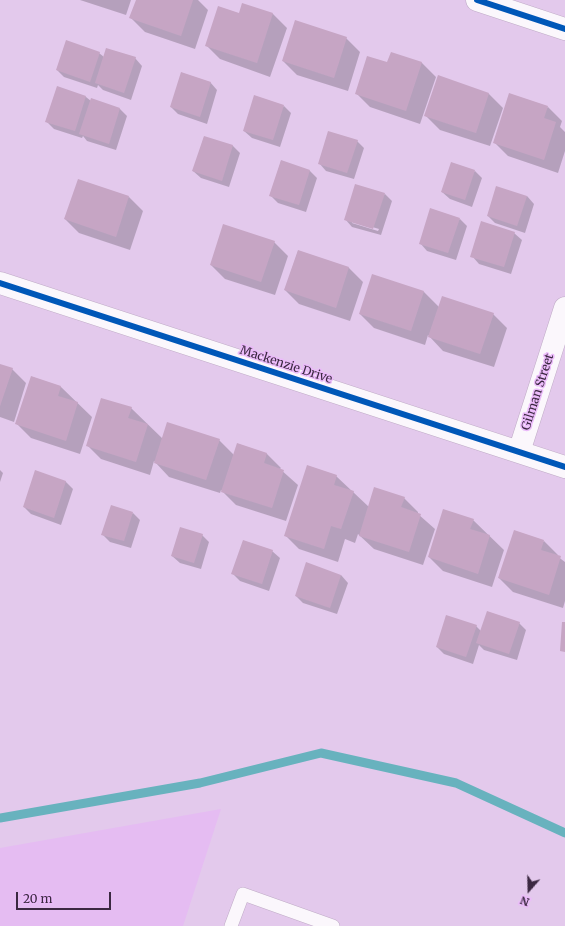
<!DOCTYPE html>
<style>
body{margin:0}
#map{position:relative;width:565px;height:926px;overflow:hidden;background:#e3c9ec;font-family:Merriweather,serif}
canvas{display:block}
.north{position:absolute;left:509px;top:870px;width:40px;height:40px;-webkit-text-stroke:3px #ebbbfa;paint-order:stroke;rotate:200deg;font-size:11px;font-weight:700;line-height:16px;text-align:center;color:#3b2841}
.north::after{content:'';display:block;margin:auto;width:14px;height:18px;background:#3b2841;clip-path:polygon(50% 0,100% 100%,50% 72%,0 100%)}
.scale{position:absolute;left:16px;top:892px;width:95px;height:18px;box-sizing:border-box;border:2px solid #3b2841;border-top:0;padding-left:5px;font-size:12px;line-height:14px;white-space:nowrap;color:#3b2841;-webkit-text-stroke:3px #ebbbfa;paint-order:stroke}
</style>
<div id="map">
<canvas width="565" height="926"></canvas>
<div class="north">N</div>
<div class="scale">20 m</div>
</div>
<script>
const context = document.querySelector('canvas').getContext('2d');
context.lineJoin = 'round';
function fill(path, color) {
  context.fillStyle = color;
  context.fill(path, 'evenodd');
}
function stroke(path, color, width, dash) {
  context.strokeStyle = color;
  context.lineWidth = width;
  context.lineCap = dash ? 'butt' : 'round';
  context.setLineDash(dash || []);
  context.stroke(path);
}
function write(font, color, halo, rows, align = 'center') {
  context.font = font + ' Merriweather,serif';
  context.lineWidth = 3;
  context.setLineDash([]);
  context.textBaseline = 'middle';
  context.strokeStyle = halo;
  context.fillStyle = color;
  for (const [text, x, y, turn = 0] of rows) {
    context.save();
    context.translate(x, y);
    context.rotate((+turn || 0) * Math.PI / 180);
    context.textAlign = isNaN(turn) ? turn : align;
    if (halo) context.strokeText(text, 0, 0);
    context.fillText(text, 0, 0);
    context.restore();
  }
}
const built = new Path2D(`
 M221,809L183,926H0V848Z`);
const shadow = new Path2D(`
 M80,0H131L126,15Z
 M137,0H198L208,10L195,49L145,32L131,18Z
 M239,14H273L287,28L270,77L220,59L206,45Z
 M346,38L360,52L348,91L297,75L283,61Z
 M99,53L104,57L135,58L142,66L131,100L103,90L98,85L97,88L64,77L57,70Z
 M392,53L422,63L436,77L420,124L370,107L356,93L388,64Z
 M438,77L489,94L503,108L490,146L440,130L426,116Z
 M210,82L217,90L207,124L178,114L171,107Z
 M58,87L86,97L91,101L120,109L127,116L116,150L87,141L83,136L82,138L54,129L46,121Z
 M284,106L291,113L280,147L252,138L244,131Z
 M548,107L562,121L560,127L565,132V151L558,173L508,156L494,142Z
 M204,137L233,146L240,153L229,187L201,178L193,171Z
 M357,141L364,148L354,179L326,171L319,163Z
 M281,161L310,171L317,178L306,212L278,203L271,196Z
 M475,171L482,178L472,207L450,199L442,192Z
 M385,194L392,201L381,235L352,227L345,219ZM352,221L379,229L378,231L352,223Z
 M527,196L534,204L525,233L495,223L488,216Z
 M129,197L143,211L130,250L79,233L65,219Z
 M460,219L467,226L456,260L427,251L420,243Z
 M514,233L522,240L511,274L479,264L472,256Z
 M274,242L288,256L275,295L225,279L211,265Z
 M298,251L349,268L363,282L350,321L299,304L285,290Z
 M373,275L424,292L439,307L493,314L507,328L494,367L443,351L428,335L425,345L374,328L360,314Z
 M0,365L12,369L26,383L14,422L0,417Z
 M32,377L61,387L92,417L80,454L31,438L17,424Z
 M131,408L163,439L219,440L234,455L238,444L267,454L281,468L280,469L298,485L286,521L236,505L221,490L220,493L169,477L154,461L150,475L101,459L87,445Z
 M0,470L3,473L0,482Z
 M336,476L369,507L404,498L418,512V514L435,529L423,565L374,549L358,534L355,543L345,539L338,562L299,549L285,535Z
 M65,481L73,489L61,525L31,514L24,507Z
 M133,513L140,520L131,548L110,542L103,535Z
 M473,520L504,550L492,587L443,571L429,557Z
 M202,535L209,542L201,569L180,563L172,556Z
 M544,541L558,555L557,556L565,562V601L563,608L513,592L499,578Z
 M272,551L280,558L269,591L240,581L232,573Z
 M341,575L348,583L337,614L303,603L296,596Z
 M519,623L526,630L517,660L484,650L479,645L473,664L444,654L437,647L476,626L481,631Z`);
const stream = new Path2D(`
 M0,818L200,783L321,753L456,783L565,833`);
const building = new Path2D(`
 M136,0H193L181,36L129,18Z
 M242,3L273,13L257,63L205,46L218,6L239,13Z
 M295,20L347,37L334,78L282,61Z
 M66,40L100,52L90,82L56,70Z
 M106,48L136,57L124,93L95,83Z
 M391,52L422,62L406,111L355,94L367,56L387,62Z
 M181,72L211,82L200,117L170,107Z
 M438,75L489,93L476,133L424,116Z
 M57,86L86,96L75,131L45,122Z
 M509,93L548,106L544,118L556,122L544,160L493,143Z
 M254,95L284,105L273,140L243,131Z
 M91,98L120,108L109,144L79,134Z
 M328,131L358,140L347,173L318,164Z
 M204,136L233,145L222,181L192,171Z
 M281,160L310,170L299,205L269,196Z
 M451,162L475,170L465,200L441,192Z
 M78,179L129,196L116,237L64,219Z
 M355,184L385,193L373,229L344,220Z
 M496,186L527,196L517,226L487,216Z
 M430,208L460,218L448,253L419,244Z
 M481,221L515,232L504,267L470,257Z
 M223,224L275,241L261,282L210,265Z
 M298,250L349,267L336,308L284,290Z
 M372,274L424,291L411,331L359,314Z
 M442,296L494,313L480,354L428,337Z
 M0,364L13,368L0,406Z
 M31,376L61,386L58,396L78,402L66,441L15,424Z
 M101,398L132,407L128,418L148,424L136,462L86,446Z
 M167,422L220,439L206,480L154,463Z
 M237,443L267,453L264,463L284,470L272,508L221,492Z
 M307,465L337,475L334,485L354,491L341,529L331,526L324,549L284,536Z
 M35,470L66,481L54,518L23,507Z
 M374,487L405,497L401,507L421,514L409,552L359,536Z
 M111,505L133,512L124,541L101,535Z
 M443,509L474,519L470,529L490,535L478,574L428,557Z
 M180,527L203,534L194,563L171,556Z
 M514,530L544,540L541,550L561,556L549,595L498,578Z
 M243,540L273,550L262,584L231,574Z
 M306,562L341,575L330,608L295,596Z
 M487,611L520,622L509,654L476,643Z
 M446,615L477,625L466,657L436,647Z
 M562,622H565V652L560,651Z`);
const lane = new Path2D(`
 M231,926L243,894L333,926`);
const street = new Path2D(`
 M477,0L565,29
 M0,283L565,467
 M519,452L565,308`);
const cycleway = new Path2D(`
 M477,0L565,29
 M0,283L565,467`);
const streetNames = [
 ["Mackenzie Drive",286,365,18],
 ["Gilman Street",538,392,-72]
];
fill(built, '#e5bcf2');
fill(shadow, '#0003');
stroke(stream, '#68b2be', 9);
fill(building, '#c6a5c4');
stroke(lane, '#bfabc6', 14);
stroke(street, '#bfabc6', 23);
stroke(lane, '#fbf7fc', 13);
stroke(street, '#fbf7fc', 22);
stroke(cycleway, '#0057b8', 6);
write('12px', '#3b2841', '#ebbbfa', streetNames);
</script>
